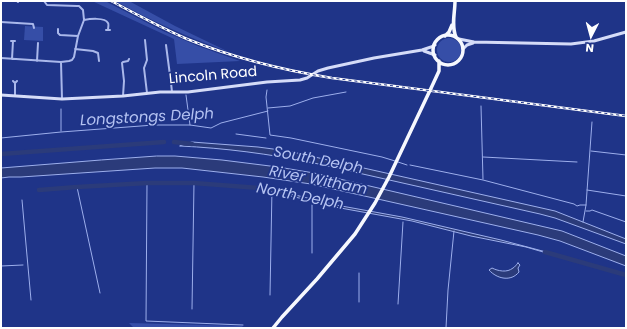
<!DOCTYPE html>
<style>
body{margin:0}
#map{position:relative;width:627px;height:329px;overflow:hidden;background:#1f3488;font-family:Poppins,sans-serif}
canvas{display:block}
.frame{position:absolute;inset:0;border:2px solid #fff;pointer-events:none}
.north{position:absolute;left:571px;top:16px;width:40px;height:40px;-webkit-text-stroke:3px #1f3488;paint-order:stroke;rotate:186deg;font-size:11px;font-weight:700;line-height:16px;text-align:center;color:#fff}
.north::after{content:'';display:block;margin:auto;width:14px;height:18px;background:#fff;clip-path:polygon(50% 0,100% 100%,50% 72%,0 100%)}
</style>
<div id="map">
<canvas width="627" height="329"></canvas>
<div class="frame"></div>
<div class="north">N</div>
</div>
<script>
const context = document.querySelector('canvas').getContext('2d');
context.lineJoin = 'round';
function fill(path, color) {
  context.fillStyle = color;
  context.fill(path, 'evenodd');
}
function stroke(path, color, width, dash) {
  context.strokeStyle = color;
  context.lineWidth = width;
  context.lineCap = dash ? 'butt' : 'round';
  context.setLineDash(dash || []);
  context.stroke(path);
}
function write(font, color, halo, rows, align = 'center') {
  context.font = font + ' Poppins,sans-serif';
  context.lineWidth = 3.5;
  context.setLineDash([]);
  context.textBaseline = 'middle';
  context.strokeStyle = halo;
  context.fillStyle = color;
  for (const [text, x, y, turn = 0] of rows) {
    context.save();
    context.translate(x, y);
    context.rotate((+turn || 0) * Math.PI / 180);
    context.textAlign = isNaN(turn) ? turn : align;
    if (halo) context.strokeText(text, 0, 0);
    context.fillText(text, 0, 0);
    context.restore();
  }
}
const green = new Path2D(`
 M92,1H105L163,31L198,46L240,61L177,64L174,39Z
 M115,1H129L175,26L229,52C189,38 152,21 115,1Z
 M25,26L43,27V41L24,40Z
 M437 50a12 12 0 1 1 24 0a12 12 0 1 1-24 0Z
 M129,323L243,326L241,328H134Z`);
const water = new Path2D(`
 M192,142L258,147L288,151L555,211L626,239V244L555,218L540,214L314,163C270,154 224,148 180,146Z
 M157,156H175L222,160L278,167L314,173L562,231L626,256V266L560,241L538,235L311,184L263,177L182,168H155L21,177H9L1,178V168L101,160Z
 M283,192L336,205L402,217L501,240L550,253V254L526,247L471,236L412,221L335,207L283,194Z
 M518,263L520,265L518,268L519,272C511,282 497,279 489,270L492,268C498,271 507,273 513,268C515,267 516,265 518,263Z`);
const stream = new Path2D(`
 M267,90L266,97L270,135L291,138L382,157L395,161
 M186,95L190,125
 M481,106L483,179
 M268,108L290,106L313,98L346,92
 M61,109V131
 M236,134L266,138
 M1,138L61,132L154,125H190L211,128L221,123L268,111
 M591,151L626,155
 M483,157L577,162
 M398,162L407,165
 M410,165L483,180L574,204L577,206L580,205H586
 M147,183L146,321L243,325
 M77,187L100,293
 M587,190L626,196
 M22,200L31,300
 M312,205V253
 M586,211H590L592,210L626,222
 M583,222L586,205L592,122
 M1,266L23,265
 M270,295L272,189
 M359,302V273
 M398,304L403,222
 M192,309L194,183
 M446,328L448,290L454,231`);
const river = new Path2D(`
 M174,142L192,144
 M1,154L164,142
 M39,190L77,187L147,183H194L272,189L288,194
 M545,252L626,275`);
const minor = new Path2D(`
 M17,1L18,2
 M84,20C89,19 105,17 108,23C109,24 108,28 108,30
 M1,22L33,24L34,28
 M58,29V33L60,35L78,36
 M106,30H110
 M145,40L147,60L144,68L147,93
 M11,41H15
 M166,45L171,83L172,92
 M75,49L93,51L98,53L99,61
 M1,58L61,62L69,61L72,60L74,57L78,36L84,20L83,10L79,6H77L47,5L44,1
 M12,59L13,41
 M37,61L38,43
 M61,62L62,99
 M13,81L15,83L17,81
 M15,96V83
 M123,96L124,81L122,63L123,62L128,61L129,59`);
const secondary = new Path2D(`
 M459,39L474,42L571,44L594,41L626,32
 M463,49L467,45L473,43
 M424,51L435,55
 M1,95L62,99L123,96L160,92H188L267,82L300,80L307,78L318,71L328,68L374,58L422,50L431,47L435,45`);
const trunk = new Path2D(`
 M455,1C455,13 451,26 456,37
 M433 50a15 15 0 1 1 30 0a15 15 0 1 1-30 0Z
 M445,36L449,32L452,25
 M273,328L282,317L317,279L355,234L375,203L389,177L433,84L439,71V61`);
const rail = new Path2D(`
 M111,1C136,14 161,28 187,39C234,58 282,70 332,78L626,116`);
const streetNames = [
 ["Lincoln Road",213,76,-5]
];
const waterNames = [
 ["Longstongs Delph",147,118,-3],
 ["South Delph",318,161,11],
 ["River Witham",318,181,11],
 ["North Delph",300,197,11]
];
fill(green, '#364ea7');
fill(water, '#2b3b7a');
stroke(water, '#9dafec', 1);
stroke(stream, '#9dafec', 1);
stroke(river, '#2b3b7a', 4.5);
stroke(minor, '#aab8eb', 2);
stroke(secondary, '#d5dcf8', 3);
stroke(trunk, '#f6f8fe', 3.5);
stroke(rail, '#fff', 2.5);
stroke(rail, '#1f3488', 1, [3]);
write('14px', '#fff', '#1f3488', streetNames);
write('italic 15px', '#b5c3f2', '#1f3488', waterNames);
</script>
